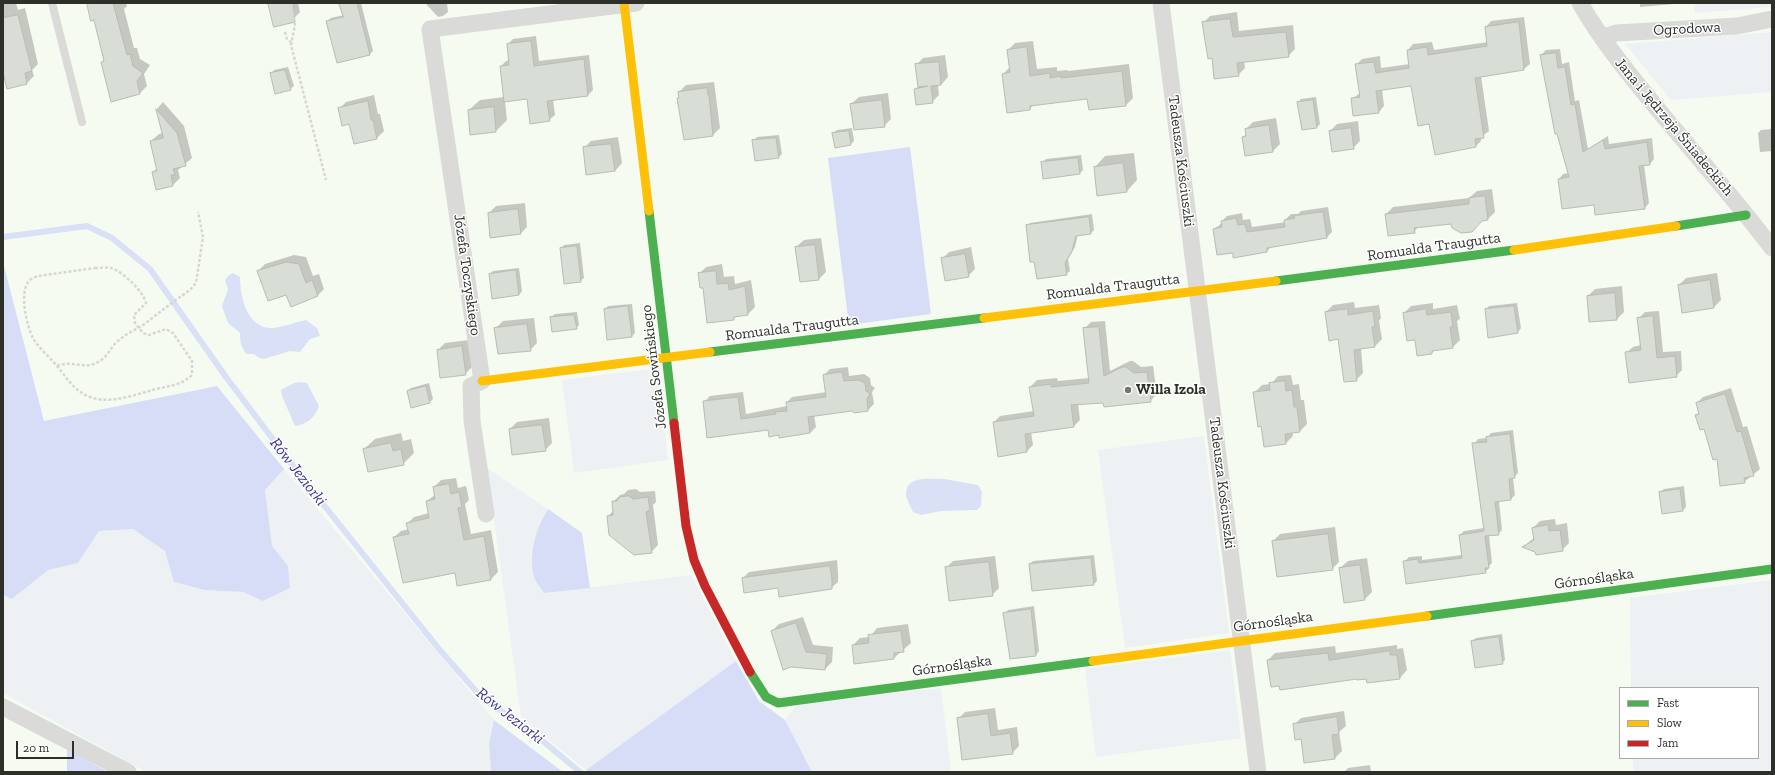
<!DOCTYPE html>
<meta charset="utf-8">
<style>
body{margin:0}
#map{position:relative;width:1775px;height:775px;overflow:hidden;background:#f5fbf1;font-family:"Zilla Slab",serif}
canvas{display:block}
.frame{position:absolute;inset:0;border:4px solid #2c3029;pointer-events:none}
.legend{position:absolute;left:1619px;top:687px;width:140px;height:72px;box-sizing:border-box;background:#fff;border:1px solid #abaca9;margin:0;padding:5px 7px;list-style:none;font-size:12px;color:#2c3029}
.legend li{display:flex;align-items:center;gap:8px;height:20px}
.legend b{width:20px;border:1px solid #abaca9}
.scale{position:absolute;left:16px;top:741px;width:58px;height:18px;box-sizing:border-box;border:2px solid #2c3029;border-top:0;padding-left:5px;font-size:12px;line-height:14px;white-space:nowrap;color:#2c3029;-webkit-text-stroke:3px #fff;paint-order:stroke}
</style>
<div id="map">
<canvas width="1775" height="775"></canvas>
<div class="frame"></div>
<ul class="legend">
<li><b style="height:5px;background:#4caf50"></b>Fast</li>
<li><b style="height:5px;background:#ffc107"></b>Slow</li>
<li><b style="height:5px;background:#c62828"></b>Jam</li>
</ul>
<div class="scale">20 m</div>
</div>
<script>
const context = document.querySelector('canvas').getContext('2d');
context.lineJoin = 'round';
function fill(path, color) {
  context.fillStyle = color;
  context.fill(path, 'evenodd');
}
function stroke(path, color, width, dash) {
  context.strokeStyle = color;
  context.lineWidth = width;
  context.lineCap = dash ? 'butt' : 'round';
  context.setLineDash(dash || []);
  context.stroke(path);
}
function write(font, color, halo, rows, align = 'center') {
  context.font = font + ' "Zilla Slab",serif';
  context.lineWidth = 3;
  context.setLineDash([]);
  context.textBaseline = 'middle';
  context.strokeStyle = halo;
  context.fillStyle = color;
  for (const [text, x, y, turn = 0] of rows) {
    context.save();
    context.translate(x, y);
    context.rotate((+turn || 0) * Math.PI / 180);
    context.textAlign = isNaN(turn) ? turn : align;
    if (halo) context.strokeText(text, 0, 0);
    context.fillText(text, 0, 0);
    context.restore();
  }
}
const green = new Path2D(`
 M1695,3H1772V7L1694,13Z
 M1772,32V92L1671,100L1625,44Z
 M651,369L658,373L668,460L574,473L562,380Z
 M1204,436L1229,633L1125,648L1098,450Z
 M487,468L548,509C536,528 528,556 534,577C536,583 541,588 544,593L691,575L736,661L586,770L521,717Z
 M284,469L494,720L489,743L491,772H146L3,693V595L12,599L48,570L78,563L99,531L133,529L166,551L175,582L205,590L243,592L263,601L290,588L288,566L272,547L265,490Z
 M1772,580V772H1633V758H1758V688H1631L1630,598Z
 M1230,650L1241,738L1096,757L1085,669Z
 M941,688L951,772H812L785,720L797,705Z`);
const forest = new Path2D(`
 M910,147L931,314L849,325L828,158Z
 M3,262L44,421L217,386L284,469L265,490L272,546L288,566L290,588L263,601L243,592L205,590L174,582L165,551L133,529L99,531L78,563L48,570L12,599L3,595Z
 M548,509L582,533L590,588L544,593C541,588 536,583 534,577C528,555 536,528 548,509Z
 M736,661L759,701L785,720L812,772H589L586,770Z
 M494,720L563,772H491L489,743Z
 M67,749L108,772H67Z`);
const water = new Path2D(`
 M233,273L240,277C240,297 247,329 273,328C284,327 295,322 306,320L317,328L320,336L310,339L300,352L290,351L264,359L259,358L254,354H247C241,349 240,341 240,333L228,323L222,306L228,289L225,280L229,275Z
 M301,382L307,383L319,406C316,416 307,425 295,426L282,396L281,390L294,383Z
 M944,479L978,485L982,492L981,506L977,510L941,511L921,515L913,512C911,507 906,499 906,494C906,475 931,479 944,479Z`);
const shadow = new Path2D(`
 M3,3H16L18,10L25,8L38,64L32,70L34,76L27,83L3,78Z
 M88,3H126L127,6L124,9L134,48H137L140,59L150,65L144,74L147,86L140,93L112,101L102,62L105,59L95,19Z
 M269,3H298L300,12L290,22Z
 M340,3H361L373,51L370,54L338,62L327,21L331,18L344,15Z
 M425,3H447L448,12L443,16L438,17Z
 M1640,3H1686L1640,7Z
 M1237,12L1239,31L1293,25L1295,49L1288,56L1244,61L1245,68L1238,75L1213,57L1203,23L1210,16Z
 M1524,17L1530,64L1524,69L1481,76L1489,131L1481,137V141L1476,146L1430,123L1412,85L1382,89L1384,106L1379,112L1352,99L1360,93L1356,65L1362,59L1380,56L1381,68L1410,64L1408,50L1413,44L1432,42L1434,50L1488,42L1486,27L1491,21Z
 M536,36L539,61L589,55L593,90L588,95L553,99L555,115L549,120L527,98L505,101L507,120L496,131L471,133L469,110L480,100L504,97L501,66L506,61L510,60L508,44L513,39Z
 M1033,41L1037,69L1057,67V71L1067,70L1068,71L1129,64L1133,98L1126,105L1090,109L1088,98L1034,104L1030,109L1003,74L1010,67L1008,50L1015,43Z
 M1560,49L1562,64L1569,62L1575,101L1579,100L1588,149L1608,136L1609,144L1652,138L1654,159L1650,164L1644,165L1649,203L1645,208L1595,203L1559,179L1563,174L1569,173L1541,55L1546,50Z
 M945,55L948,77L941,85H938L939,95L932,102L915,89L919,86L916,65L923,58Z
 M288,67L294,86L290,89L271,74L274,70Z
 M714,82L720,128L713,135L680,97L679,92L686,85Z
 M888,93L891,119L884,126L851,104L859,97Z
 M374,95L378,114H380L384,131L377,138L350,123L339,109L346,102Z
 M1316,97L1320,124L1317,127L1298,103L1301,99Z
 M163,102L184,126L192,158L178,170L180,178L173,185L156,188L153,172L158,167L151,141L159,134L163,133L157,109Z
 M1276,118L1280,144L1273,151L1243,137L1247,133L1246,129L1253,122Z
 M1358,121L1360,141L1353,148L1330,131L1337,124Z
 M852,128L854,141L851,144L833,133L837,130Z
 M1772,129V151L1760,152L1758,133L1761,130Z
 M779,135L782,154L778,158L754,141L757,137Z
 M618,137L622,163L615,171L584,148L591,141Z
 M1134,153L1137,180L1127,191L1095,167L1105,156Z
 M1081,155L1083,170L1080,173L1044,177L1042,163L1046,159Z
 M1492,189L1495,212L1488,219L1419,226L1414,232L1389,235L1386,214L1393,207L1469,198L1477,191Z
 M525,203L527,227L520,234L489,213L496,206Z
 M1328,207L1332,232L1326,238L1272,246L1267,251H1233L1214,229L1222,223V221L1227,216L1242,213L1243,220L1250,219L1252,227L1286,222L1285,220L1291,214H1298L1301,211Z
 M1092,214L1094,230L1091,233L1078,234L1075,247L1068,259L1070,271L1066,274L1027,226L1030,223Z
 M821,238L826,272L819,279L796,247L804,240Z
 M580,243L584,278L580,281L561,249L564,245Z
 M971,247L975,269L968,276L942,259L949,252Z
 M294,255L306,257L313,276L319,274L324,289L317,296L287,293L258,271L265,264Z
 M722,264L724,277L734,276L735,284L751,280L755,307L748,314L737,316L733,319L703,286L699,274L706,267Z
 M519,268L522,291L519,295L490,274L493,271Z
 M1717,273L1721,300L1714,307L1679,285L1686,278Z
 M1622,286L1624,312L1617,319L1590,321L1588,296L1595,289Z
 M1354,302L1355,308L1379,305L1381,318L1379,321L1382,339L1375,346L1361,348L1363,373L1356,380L1326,312L1333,305Z
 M1433,303V309L1457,305L1460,319L1457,321L1460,340L1453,347L1435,349L1432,353L1416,338L1404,313L1411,306Z
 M1517,303L1521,328L1518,332L1486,310L1489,306Z
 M632,304L635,333L632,336L605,310L608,306Z
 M1659,311L1663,352L1681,351L1682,370L1676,376L1626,353L1633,347L1641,345L1638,319L1645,312Z
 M577,312L579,325L576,328L551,317L555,314Z
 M534,318L537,343L530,350L496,328L503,321Z
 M1105,321L1110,371L1130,361H1133L1141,367L1153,366L1157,394L1150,401L1078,403L1080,420L1074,426L1031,432L1033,445L1027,451L994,422L1000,416L1034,411L1030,387L1037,380L1057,378L1058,381L1089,378L1084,329L1091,322Z
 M469,340L472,367L465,374L438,350L445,343Z
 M848,367L849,376L864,374L870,378L871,385L875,388L872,392L874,404L868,410H852L814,415L816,427L810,433L780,434L769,428L708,437L704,402L710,396L743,392L746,414L787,406V402L792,397L827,392L824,375L830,369Z
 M1291,375L1293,385L1299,384L1301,400H1304L1307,424L1300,431L1292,432L1293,436L1286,443L1262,425L1255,392L1262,385L1271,384L1278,376Z
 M429,383L433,399L430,402L408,391L411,388Z
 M1731,388L1743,427L1747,426L1760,469L1744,482L1717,458L1704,428L1696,415L1700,412L1697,403L1703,397Z
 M549,418L552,443L545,450L510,429L517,422Z
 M1513,430L1518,473L1513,478L1515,495L1511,499L1499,501L1502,530L1498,534L1489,535L1492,563L1489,566V568L1485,572L1405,561L1409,557L1422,556V560L1462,555L1460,535L1464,531L1484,528L1474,444L1478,439L1487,438L1491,433Z
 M401,433L403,441L411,439L414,453L403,464L364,449L375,439Z
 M456,478L458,488L466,486L469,500L465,504L471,534L491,530L498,572L491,579L456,572L394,537L401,531L409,529L407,524L414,517L429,513L427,501L436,494L434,487L441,480Z
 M1684,486L1686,507L1683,510L1663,513L1660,492L1664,489Z
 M636,489L640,492L655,491L656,502L653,505L658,545L651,552L608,516L614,510L613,502L620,495L624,494L628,490Z
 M1555,519L1556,525L1567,523L1569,543L1562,550L1536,551L1524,546L1535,537L1533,528L1540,521Z
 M1335,527L1339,562L1332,569L1273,541L1280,534Z
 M1094,555L1097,581L1094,584L1030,564L1033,561Z
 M995,556L999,588L992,595L946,568L953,561Z
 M1367,558L1372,592L1365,599L1340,568L1348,561Z
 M837,560L838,572V582L831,588L779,586L743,578L749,572Z
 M1034,606L1039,651L1036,655L1005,614L1008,610Z
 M803,617L813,645L833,647L832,662L825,669L772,631L779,624Z
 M908,624L911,643L894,658L853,645L860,638L870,637L877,628Z
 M1502,634L1505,660L1502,663L1472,641L1476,638Z
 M1397,645V649L1403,648L1407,670L1400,678H1367L1268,660L1275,653L1335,646L1336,653Z
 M995,708L998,730L1017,727L1019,746L1012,753L958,719L965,712Z
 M1344,711L1346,726L1339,732L1342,751L1335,758L1302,738L1294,725L1301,718Z
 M1370,765L1371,772H1344L1348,768Z`);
const stream = new Path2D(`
 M3,237L87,226L112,238L150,269L226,377L303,479L439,649L483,699L526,727L580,772`);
const building = new Path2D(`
 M87,3H113L127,55L130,54L133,66L143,73L137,81L140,94L111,102L101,62L104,61L94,20L91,21Z
 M268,3H293L295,22L274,27Z
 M339,3H357L370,55L337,63L326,21L343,17Z
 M18,15L32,71L25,73L27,84L7,89L3,73V18Z
 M1230,19L1233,37L1286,32L1289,57L1237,63L1239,76L1214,79L1212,58L1208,59L1202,22Z
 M1519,22L1524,70L1475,78L1484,138L1475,139L1476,147L1435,155L1429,124L1418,126L1411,86L1376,91L1379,113L1353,116L1351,98L1360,97L1355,64L1374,62L1376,73L1409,68L1407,50L1427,47L1428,55L1487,46L1485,27Z
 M531,41L534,66L584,59L588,96L547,101L550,121L530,124L527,99L504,102L500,66L509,65L507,44Z
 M1027,47L1030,76L1050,73V78L1061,76V78L1122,71L1126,106L1089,110L1087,99L1030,106V110L1007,113L1002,74L1010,72L1007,50Z
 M1556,53L1558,68L1565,67L1571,105L1575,104L1583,152L1603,140L1605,149L1647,142L1650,165L1639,166L1645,209L1595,215L1594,205L1562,209L1558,179L1569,177L1557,134H1555L1540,55Z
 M939,62L941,85L931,86L933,103L916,105L914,89L928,86L918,87L915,64Z
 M285,70L291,90L275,94L270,73Z
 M707,88L708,95H709L713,136L684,140L677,98H679L678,92Z
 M882,100L885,127L854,130L850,104Z
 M1313,100L1317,128L1302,130L1297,102Z
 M368,101L371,120H373L377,139L354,144L349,124L342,126L338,108Z
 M494,107L496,132L470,135L468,110Z
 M156,109L177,133L186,166L173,169L175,175H171L173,186L156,190L152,172L157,171L150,141L163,138Z
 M1269,125L1273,152L1245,156L1242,137L1246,136L1245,129Z
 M1351,128L1354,149L1332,152L1329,131Z
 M849,131L851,145L835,148L832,133Z
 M776,138L779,158L755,161L752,140Z
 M611,144L615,171L586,175L583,147Z
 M1078,158L1080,174L1043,179L1041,162Z
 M1123,163L1127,192L1097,196L1094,167Z
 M1485,196L1488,220L1482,221L1472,232L1461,233L1452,228L1451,224L1414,228L1415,233L1388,236L1385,214L1469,204V198Z
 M518,209L521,234L490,238L488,213Z
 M1323,212L1327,238L1267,248V252L1233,258V253L1217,255L1213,229L1222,227L1221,221L1236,218L1238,225L1245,224L1247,232L1285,227L1284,220L1295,218L1294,216Z
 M1089,217L1091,234L1076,236L1072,251L1065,263L1067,275L1037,279L1034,262H1030L1026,225Z
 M815,245L819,280L800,282L795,247Z
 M577,246L581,282L564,284L560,248Z
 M965,254L969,277L945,281L941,258Z
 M287,262L299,264L306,283L312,280L318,296L291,307L286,295L268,301L257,271Z
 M516,270L519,295L492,299L489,274Z
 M716,271L717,284L728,283L729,290L745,286L748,315L734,317V320L707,323L703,288H700L698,273Z
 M1710,280L1714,308L1682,313L1678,285Z
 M1615,293L1617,320L1589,322L1587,296Z
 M628,306L632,337L607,340L604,309Z
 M1514,306L1518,333L1488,338L1485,309Z
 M1348,309V315L1373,311L1375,326L1372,327L1375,347L1354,350L1357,381L1344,382L1338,339L1329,341L1325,312Z
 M1426,309L1427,315L1451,312L1453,327H1450L1453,348L1432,351V354L1417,356L1415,340L1407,341L1403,313Z
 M574,315L577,329L552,332L550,317Z
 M1653,316L1657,358L1675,356L1677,377L1629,383L1625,352L1641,350L1637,318Z
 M527,324L531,351L498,354L494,328Z
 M1099,327L1104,376L1122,367H1126L1134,373L1147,372L1151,402L1104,407L1103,403L1071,405L1074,427L1025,434L1027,452L998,457L993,422L1034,416L1029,387L1051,384V387L1089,383L1083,328Z
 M462,346L466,375L440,378L437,350Z
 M842,372L844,381L858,380L865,383L866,391L870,394L867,399L868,411L854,413L852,411L808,417L810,433L779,438V435L769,437L768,430L707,438L703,401L738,397L741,419L776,414L775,412L787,411L786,402L826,397L823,375Z
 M1285,381L1286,391L1292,390L1294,407H1297L1300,432L1285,434L1286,444L1264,447L1261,426L1258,427L1253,392L1270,390L1269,383Z
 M426,386L430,403L411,408L407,391Z
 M1725,394L1737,432L1741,431L1754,476L1744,478L1745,483L1720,486L1717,459L1713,460L1704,429L1700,430L1695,415L1699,414L1696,403Z
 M542,425L546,451L512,455L509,429Z
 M1510,434L1515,478L1509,479L1511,500L1495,502L1499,535L1485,536L1489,568H1485L1486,573L1406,584L1403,561L1418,559L1419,563L1462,558L1459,535L1484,531L1472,443L1487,442L1486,437Z
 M391,443L393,451L401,449L404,465L368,472L363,449Z
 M449,484L451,494L459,492L462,507L458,508L464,540L484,536L491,580L457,586L455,573L403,583L393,537L409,534L406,523L429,518L426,501L435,499L433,487Z
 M1680,489L1683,511L1662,514L1659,492Z
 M629,496L633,499L648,497L650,510L646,512L652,553L634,555L609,535L607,516L613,515L612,501H617L620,497Z
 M1548,525L1549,531L1560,530L1563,551L1536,555L1535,552L1522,547L1534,540L1532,528Z
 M1328,534L1333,570L1277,577L1272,541Z
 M1091,558L1094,585L1032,591L1029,564Z
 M989,562L993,596L949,601L945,567Z
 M1360,565L1365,600L1344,603L1339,568Z
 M830,566L832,579V589L779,597L778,588L744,593L742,578Z
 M1031,609L1036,656L1010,659L1003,613Z
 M796,623L806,652L827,654L825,670L791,667L783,670L771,631Z
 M901,631L904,652L894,653V659L854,664L852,645L869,643L868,635Z
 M1499,637L1503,664L1475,668L1471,641Z
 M1390,651V655H1397L1400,679L1367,683L1366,679L1357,680V679L1280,690L1279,686L1271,687L1267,660L1328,653L1329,660Z
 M988,714L991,736L1010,733L1013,754L962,760L957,718Z
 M1337,717L1339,734L1332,735L1335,759L1304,763L1301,739L1295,740L1293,724Z`);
const path = new Path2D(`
 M291,3L295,25L291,45L326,180
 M285,32L287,39L291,42
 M95,268C100,268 106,267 111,268C122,271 144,292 146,303L134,315L135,323L143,333L149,335L166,329L173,333L192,361V375C180,387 164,386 149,391C132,396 108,404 90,397C74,391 67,378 57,366C50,357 39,349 33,338C27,327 18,290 30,280C32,278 36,277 38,276Z
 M57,366C72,360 84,369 96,363C108,358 110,347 119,340C126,334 135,330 143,325C159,313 174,301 190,290L196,283L203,237L198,212`);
const lane = new Path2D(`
 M52,3L82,122`);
const street = new Path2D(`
 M1161,3L1258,772
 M1580,3C1604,45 1635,81 1665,118C1701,161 1738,203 1772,248
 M1602,38L1616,33L1737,26L1772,19
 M486,514L472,421L471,386L482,381L430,29L636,3
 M3,707L128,772`);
const fast = new Path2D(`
 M649,211L674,423
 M1676,226L1746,215
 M1276,281L1514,250
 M710,352L984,318
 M1427,616L1772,569
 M750,672L766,697L778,703L1093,661`);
const slow = new Path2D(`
 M624,3L649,211
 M1514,250L1676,226
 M984,318L1276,281
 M482,381L710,352
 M1093,661L1427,616`);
const jam = new Path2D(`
 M674,423L686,526L694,560L705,586L750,672`);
const markers = [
 [1128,390,4,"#72776f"]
];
const streetNames = [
 ["Ogrodowa",1687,29,-3],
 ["Jana i Jędrzeja Śniadeckich",1674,127,50],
 ["Tadeusza Kościuszki",1181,161,83],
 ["Romualda Traugutta",1434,247,-8],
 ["Józefa Toczyskiego",467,275,82],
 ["Romualda Traugutta",1113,287,-7],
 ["Romualda Traugutta",792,328,-7],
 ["Józefa Sowińskiego",654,367,-97],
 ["Tadeusza Kościuszki",1222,483,83],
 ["Górnośląska",1594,579,-8],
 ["Górnośląska",1273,622,-8],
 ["Górnośląska",952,666,-8]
];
const poiNames = [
 ["Willa Izola",1136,390]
];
const waterNames = [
 ["Rów Jeziorki",298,472,52],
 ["Rów Jeziorki",510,716,38]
];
fill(green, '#edf1f3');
fill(forest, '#d7ddf7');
fill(water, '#dae0f6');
fill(shadow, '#0003');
stroke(stream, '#dae0f6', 6);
fill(building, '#d8ddd6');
stroke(building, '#b7bcb4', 1);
stroke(path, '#d6d7d5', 2.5, [3, 2]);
stroke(lane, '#dadad9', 8);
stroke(street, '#dadad9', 17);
stroke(fast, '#4caf50', 9);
stroke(slow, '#ffc107', 9);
stroke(jam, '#c62828', 9);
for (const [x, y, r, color] of markers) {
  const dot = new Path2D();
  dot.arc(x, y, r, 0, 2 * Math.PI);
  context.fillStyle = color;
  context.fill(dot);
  stroke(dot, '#fff', 1.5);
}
write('15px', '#2c3029', '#fff', streetNames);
write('bold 15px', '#2c3029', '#fff', poiNames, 'left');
write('italic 16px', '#393296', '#fff', waterNames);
</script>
